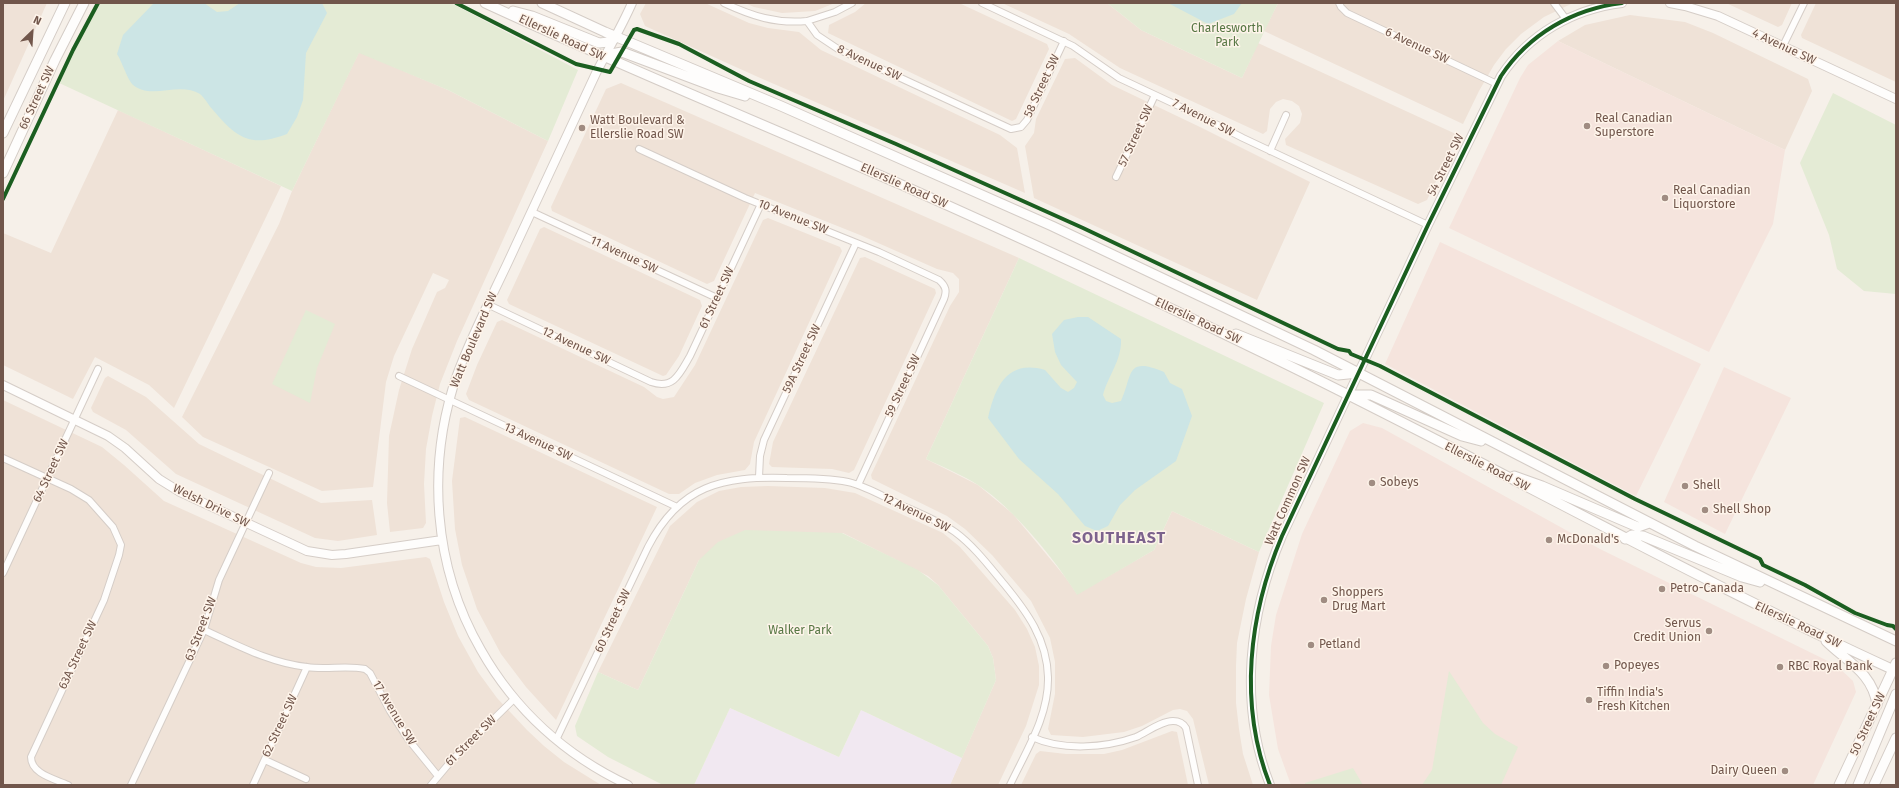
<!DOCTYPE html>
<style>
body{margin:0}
#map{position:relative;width:1899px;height:788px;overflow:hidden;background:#f6f0e9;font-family:"Fira Sans",sans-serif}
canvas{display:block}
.frame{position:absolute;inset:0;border:4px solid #71564b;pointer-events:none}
.north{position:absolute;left:12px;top:12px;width:40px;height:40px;-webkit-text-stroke:3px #fef4ea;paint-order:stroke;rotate:25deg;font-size:11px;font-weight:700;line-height:16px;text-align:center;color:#71564b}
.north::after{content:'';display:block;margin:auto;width:14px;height:18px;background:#71564b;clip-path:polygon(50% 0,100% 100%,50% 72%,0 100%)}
</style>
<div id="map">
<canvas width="1899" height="788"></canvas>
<div class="frame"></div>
<div class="north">N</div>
</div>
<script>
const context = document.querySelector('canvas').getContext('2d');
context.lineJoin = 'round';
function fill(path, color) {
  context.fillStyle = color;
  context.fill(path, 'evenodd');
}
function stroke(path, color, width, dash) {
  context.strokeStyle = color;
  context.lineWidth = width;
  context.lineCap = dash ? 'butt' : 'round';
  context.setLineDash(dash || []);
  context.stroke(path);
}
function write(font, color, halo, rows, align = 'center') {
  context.font = font + ' "Fira Sans",sans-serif';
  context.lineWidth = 3;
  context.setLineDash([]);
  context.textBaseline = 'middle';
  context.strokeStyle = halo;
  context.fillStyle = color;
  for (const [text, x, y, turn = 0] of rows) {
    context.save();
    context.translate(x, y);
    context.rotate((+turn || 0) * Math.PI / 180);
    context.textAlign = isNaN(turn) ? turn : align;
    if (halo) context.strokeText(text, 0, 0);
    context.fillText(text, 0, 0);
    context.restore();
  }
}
const residential = new Path2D(`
 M3,3H47L3,101Z
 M646,3H705L749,23L768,28L799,32L821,50L1000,135L1017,148L1025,193L758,77L645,26L640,14Z
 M745,3H835L815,11L782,13L754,7Z
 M866,3H959L1047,44L1049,49L1016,119L1012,121L828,33L829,25L855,12Z
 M1002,3H1107L1141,30L1242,78L1258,43L1458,135L1427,200L1418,204L1286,145L1285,139L1300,123L1302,114L1299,106L1292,101L1283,99L1276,102L1270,109L1267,131L1263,134L1120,68L1069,34Z
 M1278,3H1573L1544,17L1521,34L1506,49L1494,65L1479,91L1463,124L1264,31Z
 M1726,3H1792L1782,25L1778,27Z
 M1816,3H1896V82L1802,38L1801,35Z
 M1630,15L1685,22L1713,33L1808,79L1812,91L1785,150L1558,41L1585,25Z
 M359,52L448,90L548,141L457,341L440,384L432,416L426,449L424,484L426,523L423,528L390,532L387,503L389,436L399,390L412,349L437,292L445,288L449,280L433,273L394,356L386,382L373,487L322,491L203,437L182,417L279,224L292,191Z
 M1075,58L1112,85L1200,127L1310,182L1257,300L1034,198L1025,146L1034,133L1036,119L1065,59Z
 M621,83L1019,258L926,459L978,485L1013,514L1066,578L1077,594L1154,550L1172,511L1259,552L1246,599L1237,643L1236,666V703L1239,729L1243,754L1253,785H1209L1193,719L1187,711L1180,709L1173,710L1142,726L1124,732L1083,737L1051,735L1048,729L1055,694V662L1050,638L1031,601L992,555L965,529L947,516L872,479L871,475L950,306L959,292V279L953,273L937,269L860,235L755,193L714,281L707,284L552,211L551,207L606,89Z
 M118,110L281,186L174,408L149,385L95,357L73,399L3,365V233L51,253Z
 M768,218L840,247L842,251L754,442L750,464L745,470L717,475L695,483L679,494H669L469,400L466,394L477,365L497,322L502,320L644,387L657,397L663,399L674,397L695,365L763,220Z
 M544,227L700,300L702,306L679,356L666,375L663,376L509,304L507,300L540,229Z
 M865,257L935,289L936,293L854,470L849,473L832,469L772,467L769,464L773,442L860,258Z
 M108,376L146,397L199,444L321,503L372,500L377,535L338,541L315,538L176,474L126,430L93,412L91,408L105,378Z
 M3,400L102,447L124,465L164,501L301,563L316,567L341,568L426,557L430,559L444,602L458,636L478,672L497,698L527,730L544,746L564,762L601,785H3Z
 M465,417L657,507L556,720L526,687L501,654L477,609L462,565L455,529L452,481L460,418Z
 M768,486L825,488L855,493L943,533L960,547L1015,610L1027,629L1035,647L1039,666V685L1026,726L998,785H950L996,680L993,658L988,646L938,585L928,576L843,533L699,560L638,690L598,672L670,526L697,502L719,491L741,487Z
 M1172,731L1177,732L1188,785H1021L1036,754L1040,751L1066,754H1104L1122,750Z`);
const commercial = new Path2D(`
 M1558,41L1785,150L1773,224L1709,352L1449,228L1520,78L1528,65Z
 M1440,242L1701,364L1636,496L1385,364Z
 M1724,367L1791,398L1725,534L1664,502Z
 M1363,423L1382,428L1600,549L1836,665L1853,681L1856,692L1813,785H1291L1278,749L1269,695L1271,646L1276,615L1302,534L1350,431Z`);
const education = new Path2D(`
 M730,708L839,757L861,710L962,758L950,785H694Z`);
const green = new Path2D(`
 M97,3H451L578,70L548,141L448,90L359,53L292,191L57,82L77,40Z
 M1107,3H1278L1242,78L1141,30Z
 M1833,93L1896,125V294L1864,291L1837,269L1829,235L1800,163Z
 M1019,258L1324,403L1259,552L1172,511L1154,550L1077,595C1055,559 1013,508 978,485C962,475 943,467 926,459Z
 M306,310L335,324L317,368L310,403L272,384Z
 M745,530L842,533L918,570L938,585L988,646L993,658L996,680L962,758L861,710L839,757L730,708L694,785H663L608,757L577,736L575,726L598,672L638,690L699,560L718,542Z
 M1449,671L1483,723L1495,734L1518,747L1501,785H1422L1432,770Z
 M1353,768L1363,785H1305V783Z`);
const water = new Path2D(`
 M154,3H204L217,12L228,11L240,3H322L327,13L306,53L303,100L297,117L287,134C250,148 237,138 213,110C209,106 205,98 200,94C179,81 150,101 132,84C127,78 122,62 117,54L123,35Z
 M1168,3H1242L1234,14L1208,24Z
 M1078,317H1088L1121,339C1122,360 1108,376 1103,395L1106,401L1112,403L1121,401C1133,375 1125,356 1164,372L1170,383L1182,389L1192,416L1176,461L1135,490L1120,505L1108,526L1097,531L1085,526L1058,494L1019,459L988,418C995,387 1007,359 1045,370L1061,388L1068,392L1074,388L1077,382L1061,365L1055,352L1052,334L1064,320Z`);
const minor = new Path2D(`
 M724,3C752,16 776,24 807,21L817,35L838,49L1011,129L1021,127L1027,120L1064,41
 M982,3L1073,46L1119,78L1200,116L1243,138L1428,225
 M1339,3L1341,7L1347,13L1497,84
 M1554,3L1566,19
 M807,21L835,12L852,3
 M1783,46L1804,3
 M639,149L745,198L879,252L939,280C946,286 947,291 944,299L858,485
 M1270,151L1286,115
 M1116,177L1155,95
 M532,212L717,298
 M489,305L651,382C674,390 680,373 690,356L761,204
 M399,376L677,507
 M3,458L71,489L89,500L113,527L121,545L119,555L104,600L31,757C31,774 55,779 68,785
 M759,477L760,456L764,440L856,243
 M3,573L98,369
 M204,630C237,645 270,663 307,667C326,670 347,665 365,669L370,673L390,711L408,739L438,776
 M1032,737C1062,751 1105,748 1136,737C1147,732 1161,721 1173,721C1178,721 1183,723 1186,728L1198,785
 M556,740L648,547C680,485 722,476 787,478C807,478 828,478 848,482C866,486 884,497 901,505C919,513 939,521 955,532C974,546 989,566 1004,584C1027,612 1047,639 1048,677C1049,716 1026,751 1010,785
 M265,760L306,779
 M131,785L204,630L219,580L269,473
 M253,785L307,667
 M431,785L452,760L514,699`);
const tertiary = new Path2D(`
 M1670,3L1685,6L1718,16L1896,99
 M3,385L108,436L125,448L159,479L180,492L307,551L332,555L346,554L442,540
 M628,785C566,756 515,710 481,650C433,567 426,465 457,375C473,331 496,289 515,247C542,189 569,130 597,71C609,48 622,26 632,3
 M1270,785C1238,704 1249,614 1282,536L1428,225L1501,76C1529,34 1573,9 1622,3`);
const secondary = new Path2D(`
 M485,3C623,67 763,124 902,185C1019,237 1136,291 1251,347C1468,451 1677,571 1896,671
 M542,3L605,32L781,106L1052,226L1314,350L1695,546L1896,641
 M513,11L532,16L599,43L609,42L617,37
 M604,58L611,54L622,52L718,88L745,96
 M3,133L65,3
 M3,173L55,60L84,3
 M1236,334L1338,375L1358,373
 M1351,395H1371L1462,436L1481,441
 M1514,476L1542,486L1633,525L1638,527L1649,523
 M1625,539L1632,535L1643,536L1742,577L1760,582
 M1826,641C1846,661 1873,673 1877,705
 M1839,785L1896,663
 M1858,785L1896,694
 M1874,785L1896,738`);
const cycleway = new Path2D(`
 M456,3L576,64L610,72L634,30L637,29L679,44L749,81L896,144L1083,228L1338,349L1349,351L1351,354L1380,366L1635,499L1760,559L1763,565L1805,585L1855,613L1887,625L1893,626L1896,629
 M3,199L73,50L98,3
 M1270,785C1238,704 1249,614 1282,536L1428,225L1501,76C1529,34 1573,9 1622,3`);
const markers = [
 [1587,126,4,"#a08c82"],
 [582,128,4,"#a08c82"],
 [1665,198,4,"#a08c82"],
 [1372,483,4,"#a08c82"],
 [1685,486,4,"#a08c82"],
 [1705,510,4,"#a08c82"],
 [1549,540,4,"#a08c82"],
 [1662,589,4,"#a08c82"],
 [1324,600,4,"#a08c82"],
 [1709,631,4,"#a08c82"],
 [1311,645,4,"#a08c82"],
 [1606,666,4,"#a08c82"],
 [1780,667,4,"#a08c82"],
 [1589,700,4,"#a08c82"],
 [1785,771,4,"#a08c82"]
];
const parkNames = [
 ["Charlesworth",1227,29],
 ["Park",1227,43],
 ["Walker Park",800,631]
];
const streetNames = [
 ["Ellerslie Road SW",562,38,25],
 ["6 Avenue SW",1417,46,25],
 ["4 Avenue SW",1784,47,25],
 ["8 Avenue SW",869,63,25],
 ["58 Street SW",1042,86,-65],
 ["66 Street SW",37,98,-65],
 ["7 Avenue SW",1203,118,27],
 ["57 Street SW",1136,136,-65],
 ["54 Street SW",1446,165,-64],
 ["Ellerslie Road SW",904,186,24],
 ["10 Avenue SW",793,217,22],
 ["11 Avenue SW",624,255,25],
 ["61 Street SW",717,298,-65],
 ["Ellerslie Road SW",1198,321,25],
 ["Watt Boulevard SW",474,340,-67],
 ["12 Avenue SW",576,346,25],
 ["59A Street SW",802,359,-65],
 ["59 Street SW",903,386,-65],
 ["13 Avenue SW",538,442,25],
 ["Ellerslie Road SW",1487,467,27],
 ["64 Street SW",51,471,-65],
 ["Watt Common SW",1288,501,-66],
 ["Welsh Drive SW",211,506,26],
 ["12 Avenue SW",916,513,26],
 ["60 Street SW",613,621,-65],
 ["Ellerslie Road SW",1798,625,25],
 ["63 Street SW",201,629,-69],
 ["63A Street SW",78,655,-65],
 ["17 Avenue SW",394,713,59],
 ["50 Street SW",1868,724,-65],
 ["62 Street SW",280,726,-65],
 ["61 Street SW",471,741,-45]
];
const poiNames = [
 ["Real Canadian",1595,119],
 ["Superstore",1595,133],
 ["Watt Boulevard &",590,121],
 ["Ellerslie Road SW",590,135],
 ["Real Canadian",1673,191],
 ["Liquorstore",1673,205],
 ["Sobeys",1380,483],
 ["Shell",1693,486],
 ["Shell Shop",1713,510],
 ["McDonald's",1557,540],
 ["Petro-Canada",1670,589],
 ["Shoppers",1332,593],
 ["Drug Mart",1332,607],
 ["Servus",1701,624,"right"],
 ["Credit Union",1701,638,"right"],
 ["Petland",1319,645],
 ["Popeyes",1614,666],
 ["RBC Royal Bank",1788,667],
 ["Tiffin India's",1597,693],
 ["Fresh Kitchen",1597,707],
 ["Dairy Queen",1777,771,"right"]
];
const districtNames = [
 ["SOUTHEAST",1119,539]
];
fill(residential, '#efe2d7');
fill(commercial, '#f5e4dd');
fill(education, '#f1e8f1');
fill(green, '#e4ebd5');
fill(water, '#cce5e5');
stroke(minor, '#d5cdc7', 8);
stroke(tertiary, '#d5cdc7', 10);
stroke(secondary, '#d4ccc6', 11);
stroke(minor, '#fefdfc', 6);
stroke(tertiary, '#fefdfc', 8);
stroke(secondary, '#fefdfc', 9);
stroke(cycleway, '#1b5e20', 4);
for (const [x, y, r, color] of markers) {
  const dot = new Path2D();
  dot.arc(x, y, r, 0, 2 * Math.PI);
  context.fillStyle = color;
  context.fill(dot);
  stroke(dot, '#fef4ea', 1.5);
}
write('12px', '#577744', '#fef4ea', parkNames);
write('12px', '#71564b', '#fef4ea', streetNames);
write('12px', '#71564b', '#fef4ea', poiNames, 'left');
context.letterSpacing = '1px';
write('bold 16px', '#7c638d', '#fef4ea', districtNames);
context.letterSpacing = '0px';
</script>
